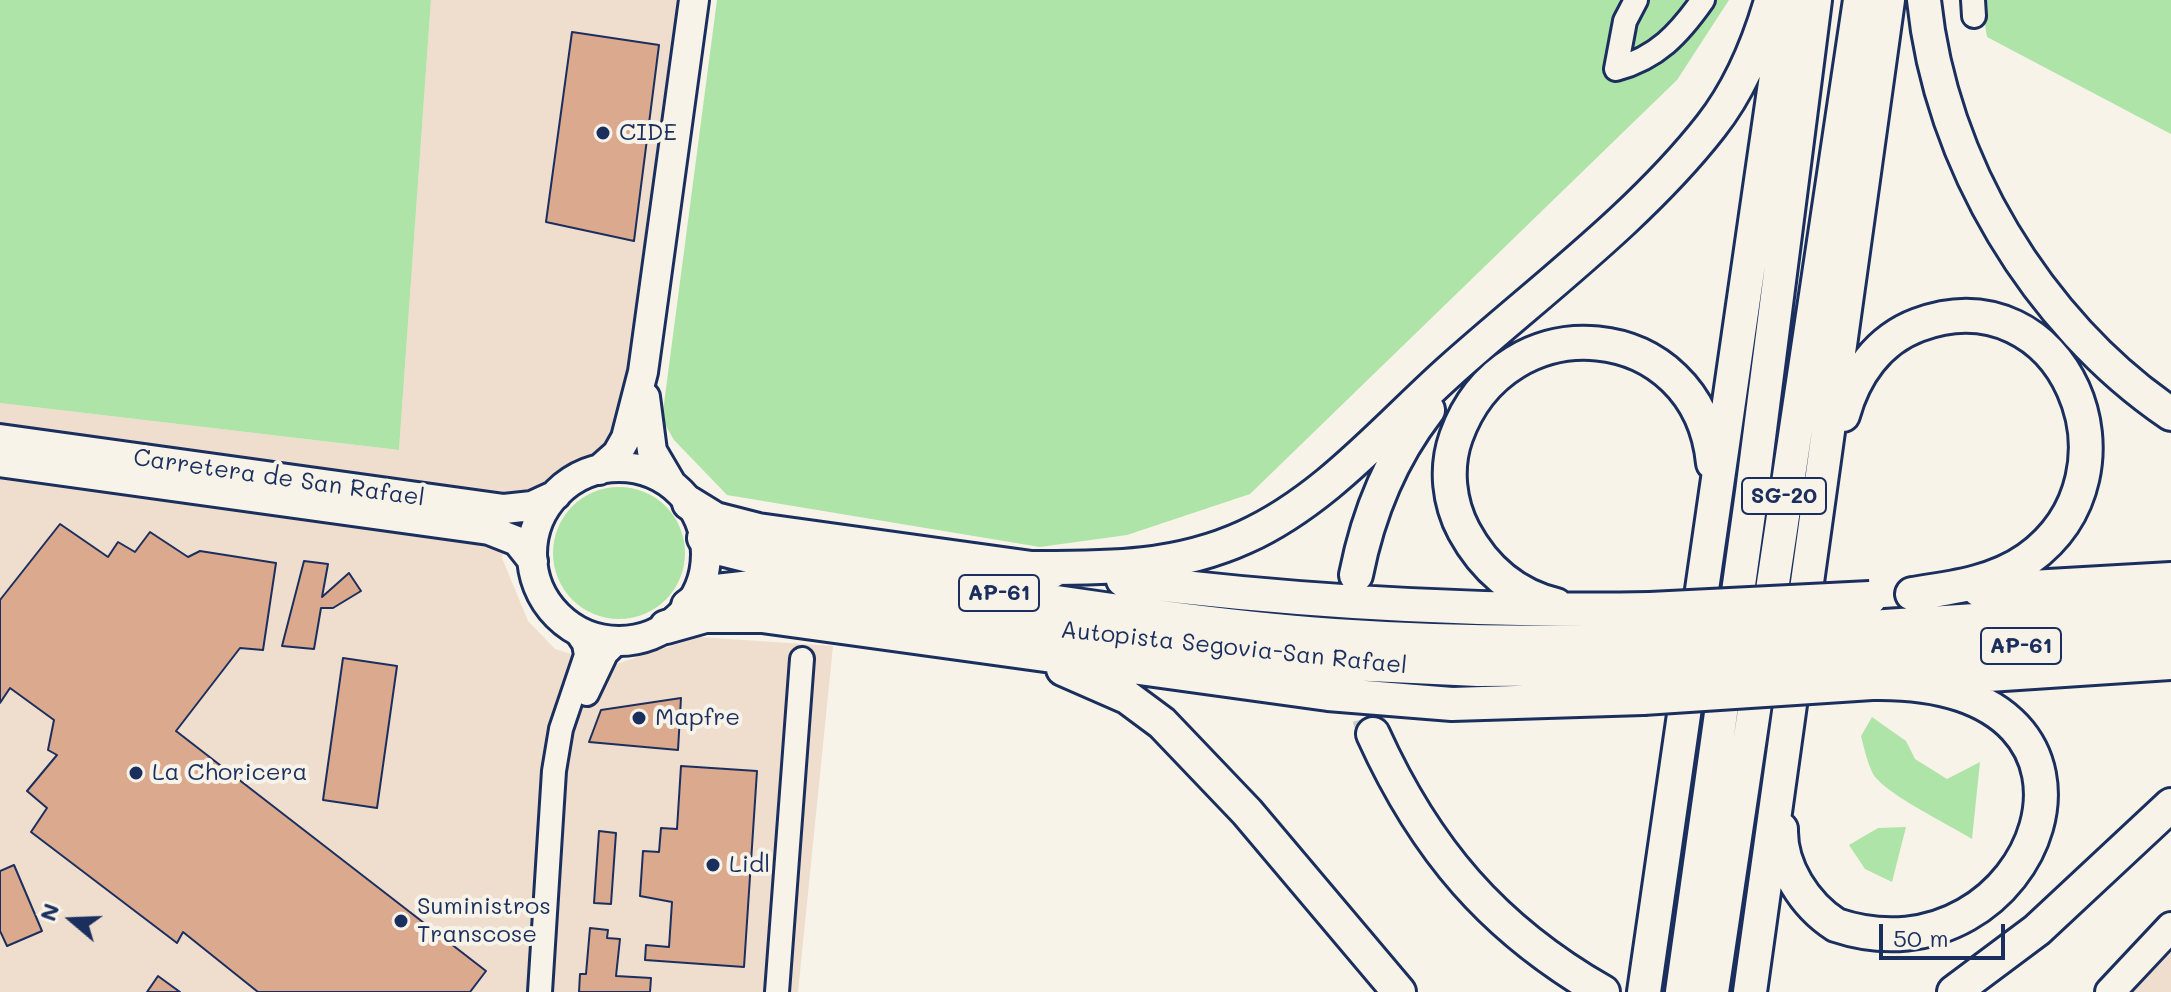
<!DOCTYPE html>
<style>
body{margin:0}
#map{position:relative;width:2171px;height:992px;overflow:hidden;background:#f7f3e8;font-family:Mali,sans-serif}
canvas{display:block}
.north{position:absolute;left:32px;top:880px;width:80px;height:80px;-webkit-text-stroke:6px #f7f3e8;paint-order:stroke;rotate:289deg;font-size:22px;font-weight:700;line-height:32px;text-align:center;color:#1b2f5e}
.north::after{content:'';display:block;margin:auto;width:28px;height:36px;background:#1b2f5e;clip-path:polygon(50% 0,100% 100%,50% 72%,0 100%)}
.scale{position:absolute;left:1879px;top:924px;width:126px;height:36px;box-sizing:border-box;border:4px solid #1b2f5e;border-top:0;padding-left:10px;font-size:24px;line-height:28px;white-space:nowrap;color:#1b2f5e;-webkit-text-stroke:6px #f7f3e8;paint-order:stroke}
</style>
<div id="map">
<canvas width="2171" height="992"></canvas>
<div class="north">N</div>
<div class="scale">50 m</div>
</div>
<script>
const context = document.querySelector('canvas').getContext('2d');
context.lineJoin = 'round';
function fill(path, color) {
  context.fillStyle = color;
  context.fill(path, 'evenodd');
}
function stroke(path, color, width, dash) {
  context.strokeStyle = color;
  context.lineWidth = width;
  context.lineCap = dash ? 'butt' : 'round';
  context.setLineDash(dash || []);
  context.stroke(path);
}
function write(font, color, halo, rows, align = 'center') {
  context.font = font + ' Mali,sans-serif';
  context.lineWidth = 8;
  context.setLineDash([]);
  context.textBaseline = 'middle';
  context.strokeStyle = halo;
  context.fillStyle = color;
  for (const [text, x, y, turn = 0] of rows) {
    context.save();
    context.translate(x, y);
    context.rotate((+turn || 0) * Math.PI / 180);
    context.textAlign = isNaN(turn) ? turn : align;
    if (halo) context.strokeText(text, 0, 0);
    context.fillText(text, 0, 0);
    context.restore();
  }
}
const built = new Path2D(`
 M431,0H682L628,405L604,457L574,466L541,490L514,502L502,558L528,621L555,649L610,666L699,637L833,646L798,992H0V403L399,450Z
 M2171,925V992H2093Z`);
const green = new Path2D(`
 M0,0H431L399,450L0,403Z
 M717,0H1729L1677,80L1250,494L1127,535L1040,547L727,495L674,440L662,419Z
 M1981,0H2171V134L1987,37Z
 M553 553a66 66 0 1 1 132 0a66 66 0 1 1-132 0Z
 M1872,717L1906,741L1915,759L1947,779L1980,762L1972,839C1949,824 1882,793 1872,772C1867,761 1864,748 1861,736Z
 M1906,827L1892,882L1865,869L1849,845L1878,828Z`);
const building = new Path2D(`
 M572,32L659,45L634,241L546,222Z
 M60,524L108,557L118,542L135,552L150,532L188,557L200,551L276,563L263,650L240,648L176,731L486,971L470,992H258L183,932L177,943L31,832L47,808L27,791L57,755L48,750L54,720L10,688L0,703V600Z
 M304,561L328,564L322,597L349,573L361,591L333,608H321L314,649L282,646Z
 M343,658L397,666L377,808L323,800Z
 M681,698L678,750L589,742L601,710Z
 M681,766L757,771L744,967L645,960L646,945L669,947L672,902L640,896L643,851L659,852L661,828L677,829Z
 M599,831L616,833L611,904L594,903Z
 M14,865L42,931L7,946L0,931V871Z
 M590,928L608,930L607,938L620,939L616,976L651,978L650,992H579L580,974H586Z
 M158,976L180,992H147Z`);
const highwayTunnel = new Path2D(`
 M1356,575C1349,631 1357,680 1373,734`);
const minor = new Path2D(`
 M1636,0L1625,21L1616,69C1657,58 1679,34 1703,0
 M1973,0L1974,16
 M587,694L606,654L619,641
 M540,992L554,771L561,729L586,655L584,644L574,629
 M777,992L802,659`);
const major = new Path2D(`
 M645,397L652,451L672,485
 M0,439L504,509L532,506L556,495
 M0,462L489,530L517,541L533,561
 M532 554a87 87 0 1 1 174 0a87 87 0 1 1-174 0Z
 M599,470L617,454L626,438L643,372L694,0
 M2110,992L2171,927`);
const highway = new Path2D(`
 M1924,0C1940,161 2037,323 2171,414
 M1843,415C1854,375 1878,340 1918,325C2064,271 2149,472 2028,559C1994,583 1952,588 1912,594
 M689,503L715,519L758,530L1053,571
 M704,538L725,550L769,561C957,584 1144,621 1334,635C1439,642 1544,644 1649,639
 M1031,568C1106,568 1175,569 1245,537C1325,501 1386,428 1451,370C1537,293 1640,217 1711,126C1740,89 1758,46 1771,1
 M1356,575C1368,514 1390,459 1428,410
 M1123,580C1298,602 1473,612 1650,609
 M1979,590L2171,579
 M1556,605C1515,595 1484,568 1464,531C1449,503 1445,468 1456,437C1505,299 1699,317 1713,463
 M688,606L707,592L752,587L1327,663L1478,670L1643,669
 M666,627L705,616H762L1328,694L1452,704L1643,698
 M1870,627L2171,607
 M1870,656L2171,635
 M1063,669L1127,697L1162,723L1247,812L1399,992
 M1928,679L2171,663
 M1373,734C1425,849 1493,929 1603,992
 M1781,829C1780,867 1805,905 1836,925C2036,992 2158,677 1872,683
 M1644,992L1787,0
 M1682,992L1752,492L1815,0
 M1712,992L1860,0
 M1750,992L1888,0
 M1954,992L2037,930L2171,805`);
const highwayBridge = new Path2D(`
 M1650,609L1870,598
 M1649,639L1870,627
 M1643,669L1870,656
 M1643,698L1872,683`);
const markers = [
 [603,133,8,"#1b2f5e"],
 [639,718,8,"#1b2f5e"],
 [136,773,8,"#1b2f5e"],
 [713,865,8,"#1b2f5e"],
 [401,921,8,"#1b2f5e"]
];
const shields = [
 [1784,496,84],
 [999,593,80],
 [2021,646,80]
];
const shieldNames = [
 ["SG-20",1784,496],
 ["AP-61",999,593],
 ["AP-61",2021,646]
];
const poiNames = [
 ["CIDE",619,133],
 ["Mapfre",655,718],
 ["La Choricera",152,773],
 ["Lidl",729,865],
 ["Suministros",417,907],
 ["Transcose",417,935]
];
const streetNames = [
 ["Carretera de San Rafael",279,478,8],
 ["Autopista Segovia-San Rafael",1234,648,6]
];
fill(built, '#efddcd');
fill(green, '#aee4a7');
fill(building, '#dba98e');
stroke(building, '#1b2f5e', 2);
stroke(highwayTunnel, '#cbcccc', 32, [32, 16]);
stroke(minor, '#1b2f5e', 28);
stroke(major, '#1b2f5e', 34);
stroke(highway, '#1b2f5e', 38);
stroke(minor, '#f7f3e8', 22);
stroke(major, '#f7f3e8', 28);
stroke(highway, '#f7f3e8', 32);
stroke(highwayBridge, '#1b2f5e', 38, []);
stroke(highwayBridge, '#f7f3e8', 32);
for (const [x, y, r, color] of markers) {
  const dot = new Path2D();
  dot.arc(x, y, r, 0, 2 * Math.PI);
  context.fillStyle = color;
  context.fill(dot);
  stroke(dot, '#f7f3e8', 3);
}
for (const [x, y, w] of shields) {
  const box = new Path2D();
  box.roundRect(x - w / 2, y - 18, w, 36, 6);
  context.fillStyle = '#f7f3e8';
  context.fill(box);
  stroke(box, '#1b2f5e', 2);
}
write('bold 22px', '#1b2f5e', null, shieldNames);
write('24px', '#1b2f5e', '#f7f3e8', poiNames, 'left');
write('24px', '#1b2f5e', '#f7f3e8', streetNames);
</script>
